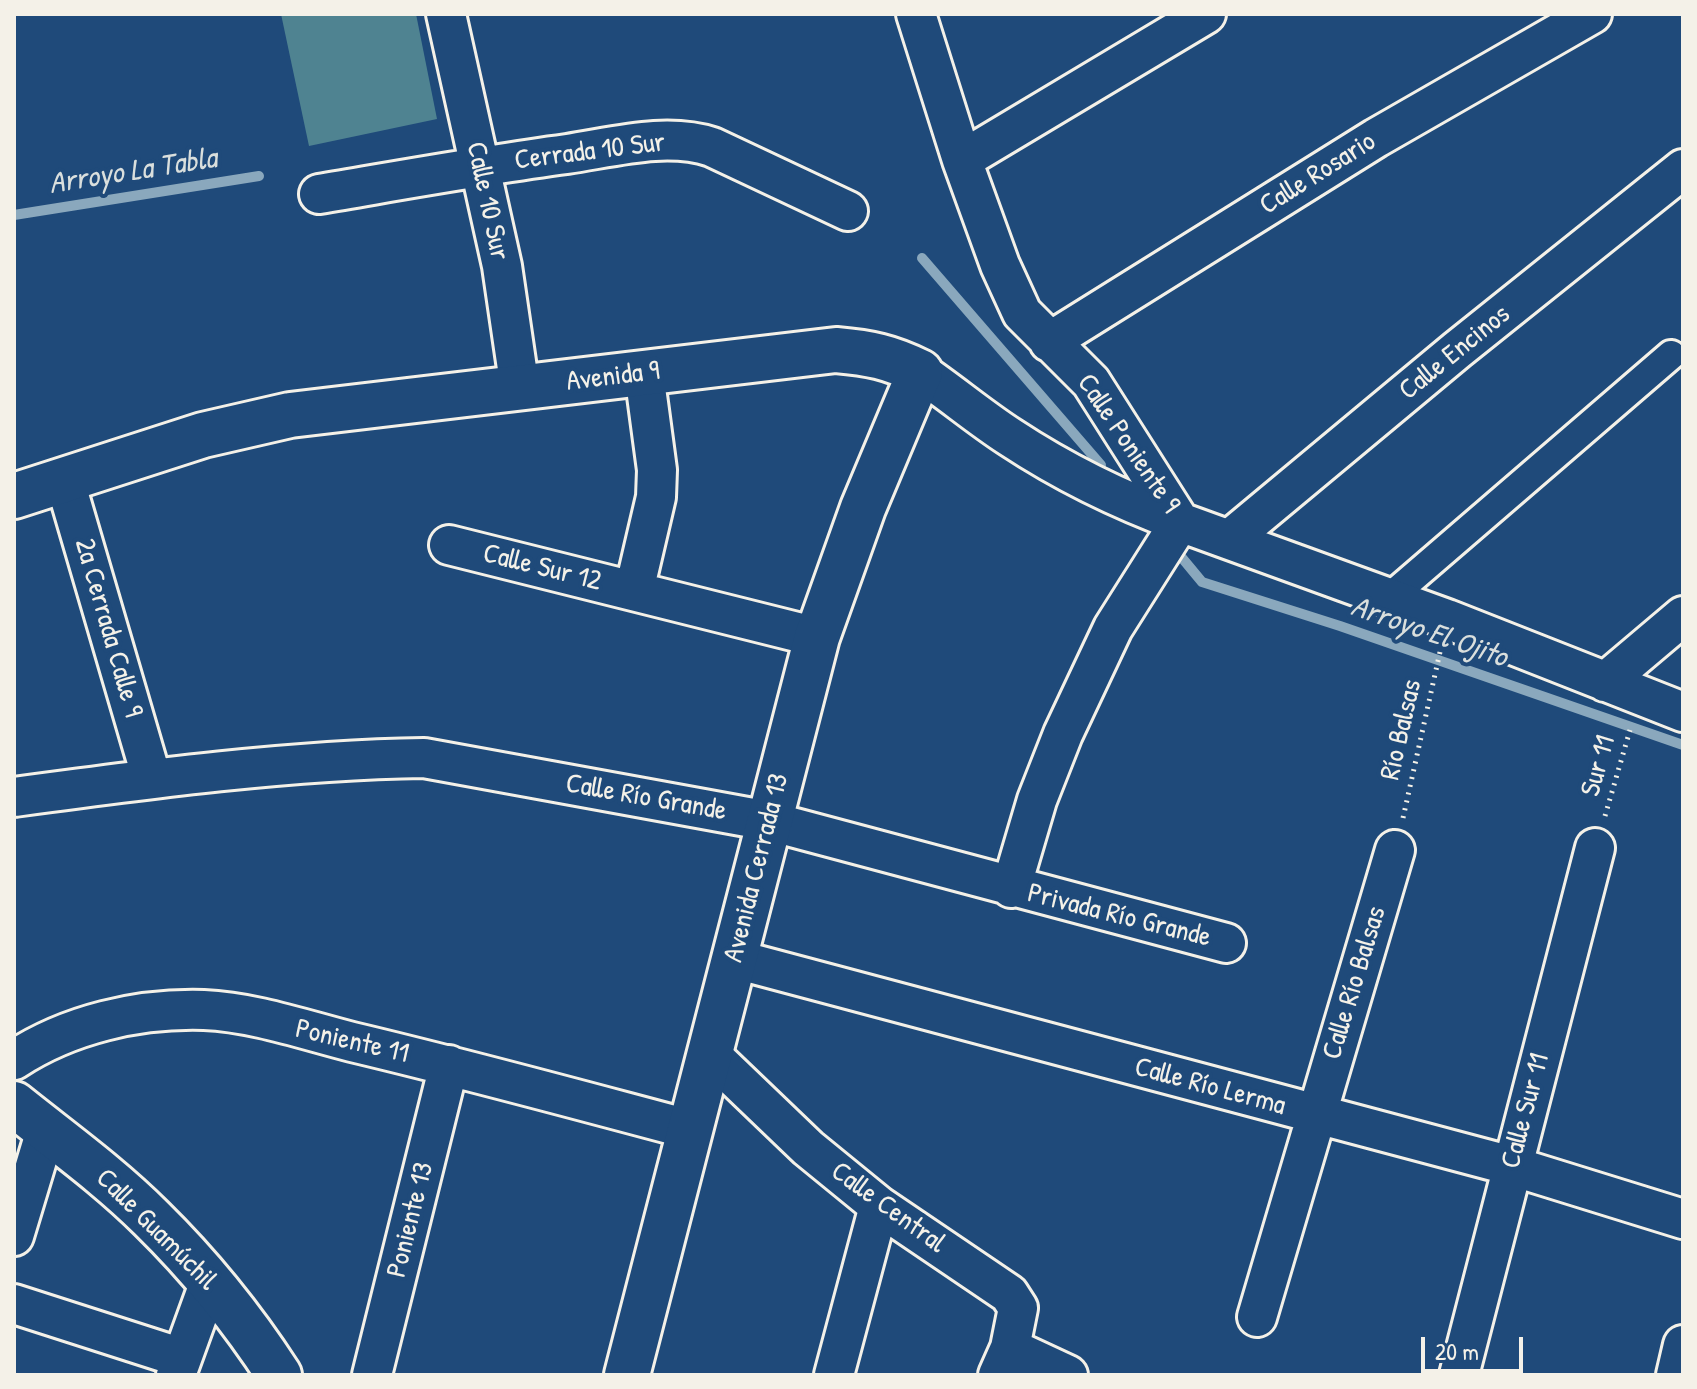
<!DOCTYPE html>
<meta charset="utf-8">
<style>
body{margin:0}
#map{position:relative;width:1697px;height:1389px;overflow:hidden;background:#1f4a7a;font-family:"Patrick Hand",sans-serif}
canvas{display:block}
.frame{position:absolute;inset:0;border:16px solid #f4f1e8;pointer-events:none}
.scale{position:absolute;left:1421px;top:1337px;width:102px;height:36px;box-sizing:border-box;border:4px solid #f4f1e8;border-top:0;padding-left:10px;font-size:24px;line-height:28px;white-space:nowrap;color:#f4f1e8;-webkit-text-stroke:6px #1f4a7a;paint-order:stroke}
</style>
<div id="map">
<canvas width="1697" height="1389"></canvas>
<div class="frame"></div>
<div class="scale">20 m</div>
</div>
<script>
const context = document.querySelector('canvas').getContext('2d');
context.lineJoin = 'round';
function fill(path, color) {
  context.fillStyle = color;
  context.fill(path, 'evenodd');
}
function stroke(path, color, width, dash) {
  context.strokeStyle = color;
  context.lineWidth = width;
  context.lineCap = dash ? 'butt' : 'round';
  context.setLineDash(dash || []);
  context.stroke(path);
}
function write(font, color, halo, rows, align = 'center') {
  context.font = font + ' "Patrick Hand",sans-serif';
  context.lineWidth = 8;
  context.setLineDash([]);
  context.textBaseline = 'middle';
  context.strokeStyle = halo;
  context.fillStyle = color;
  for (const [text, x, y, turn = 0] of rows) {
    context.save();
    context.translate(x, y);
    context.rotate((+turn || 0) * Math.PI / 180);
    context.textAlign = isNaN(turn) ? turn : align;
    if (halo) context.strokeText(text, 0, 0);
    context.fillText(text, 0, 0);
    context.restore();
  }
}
const green = new Path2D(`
 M281,14H416L437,119L309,146Z`);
const stream = new Path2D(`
 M14,215L259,176
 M922,258L1101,465
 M1173,547L1202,582L1340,626L1683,745`);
const path = new Path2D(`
 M1605,816L1630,730
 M1403,818L1440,652`);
const pedestrian = new Path2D(`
 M1389,598L1671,355`);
const minor = new Path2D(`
 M446,14L502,266L520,389
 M916,14L962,160L1000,265L1022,313L1091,382L1180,522L1447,619L1683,712
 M962,160L1206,14
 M319,194C402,180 484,165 567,154C614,147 666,132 712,147L848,211
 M1049,342L1376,138L1592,14
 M920,372C951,393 979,417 1010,437C1063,472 1120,500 1180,522L1113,628L1063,734L1037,800L1011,888
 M64,478L152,779
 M1230,539L1457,350L1683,169
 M449,545L817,637
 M634,591L656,497L657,470L644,373
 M1605,682L1683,616
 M14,797C148,779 289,760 424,758L769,821L1226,943
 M735,959L1512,1166L1683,1219
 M711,1055L808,1148L879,1206L1009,1294L1018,1308L1010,1348L998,1375
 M14,1060C69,1024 138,1008 204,1010C253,1012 305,1030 352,1042C466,1069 579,1100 692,1130
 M14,1236L46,1130
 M14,1304L182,1358
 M1257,1317L1395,850
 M1010,1348L1068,1375
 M176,1375L210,1281
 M372,1375L449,1065
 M834,1375L879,1206
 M1459,1375L1595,848
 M1676,1375L1683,1345`);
const tertiary = new Path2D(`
 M14,496L203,435L290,415L836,350C870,353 890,357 920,372L863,508L817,637L627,1375
 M14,1104C60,1141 109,1176 151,1218C199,1265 242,1318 279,1375`);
const streetNames = [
 ["Cerrada 10 Sur",590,152,-7],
 ["Calle Rosario",1318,174,-32],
 ["Calle 10 Sur",487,201,78],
 ["Calle Encinos",1455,353,-39],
 ["Avenida 9",613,377,-7],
 ["Calle Poniente 9",1128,444,56],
 ["Calle Sur 12",542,568,14],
 ["2a Cerrada Calle 9",108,628,74],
 ["Río Balsas",1402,730,-77],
 ["Sur 11",1599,766,-74],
 ["Calle Río Grande",646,798,10],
 ["Avenida Cerrada 13",757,868,-76],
 ["Privada Río Grande",1119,916,14],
 ["Calle Río Balsas",1355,983,-73],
 ["Poniente 11",352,1042,13],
 ["Calle Río Lerma",1210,1087,15],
 ["Calle Sur 11",1526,1111,-75],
 ["Calle Central",888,1208,36],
 ["Poniente 13",411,1220,-76],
 ["Calle Guamúchil",156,1230,45]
];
const waterNames = [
 ["Arroyo La Tabla",133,172,-9],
 ["Arroyo El Ojito",1429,633,19]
];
fill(green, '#4f8391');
stroke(stream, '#8aa8bd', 10);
stroke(pedestrian, '#f4f1e8', 34);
stroke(minor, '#f4f1e8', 44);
stroke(tertiary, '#f4f1e8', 50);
stroke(path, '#f4f1e8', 5, [2, 6]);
stroke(pedestrian, '#1f4a7a', 28);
stroke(minor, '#1f4a7a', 38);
stroke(tertiary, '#1f4a7a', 44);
write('28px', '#f4f1e8', '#1f4a7a', streetNames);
write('italic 30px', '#dadfdd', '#1f4a7a', waterNames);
</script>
